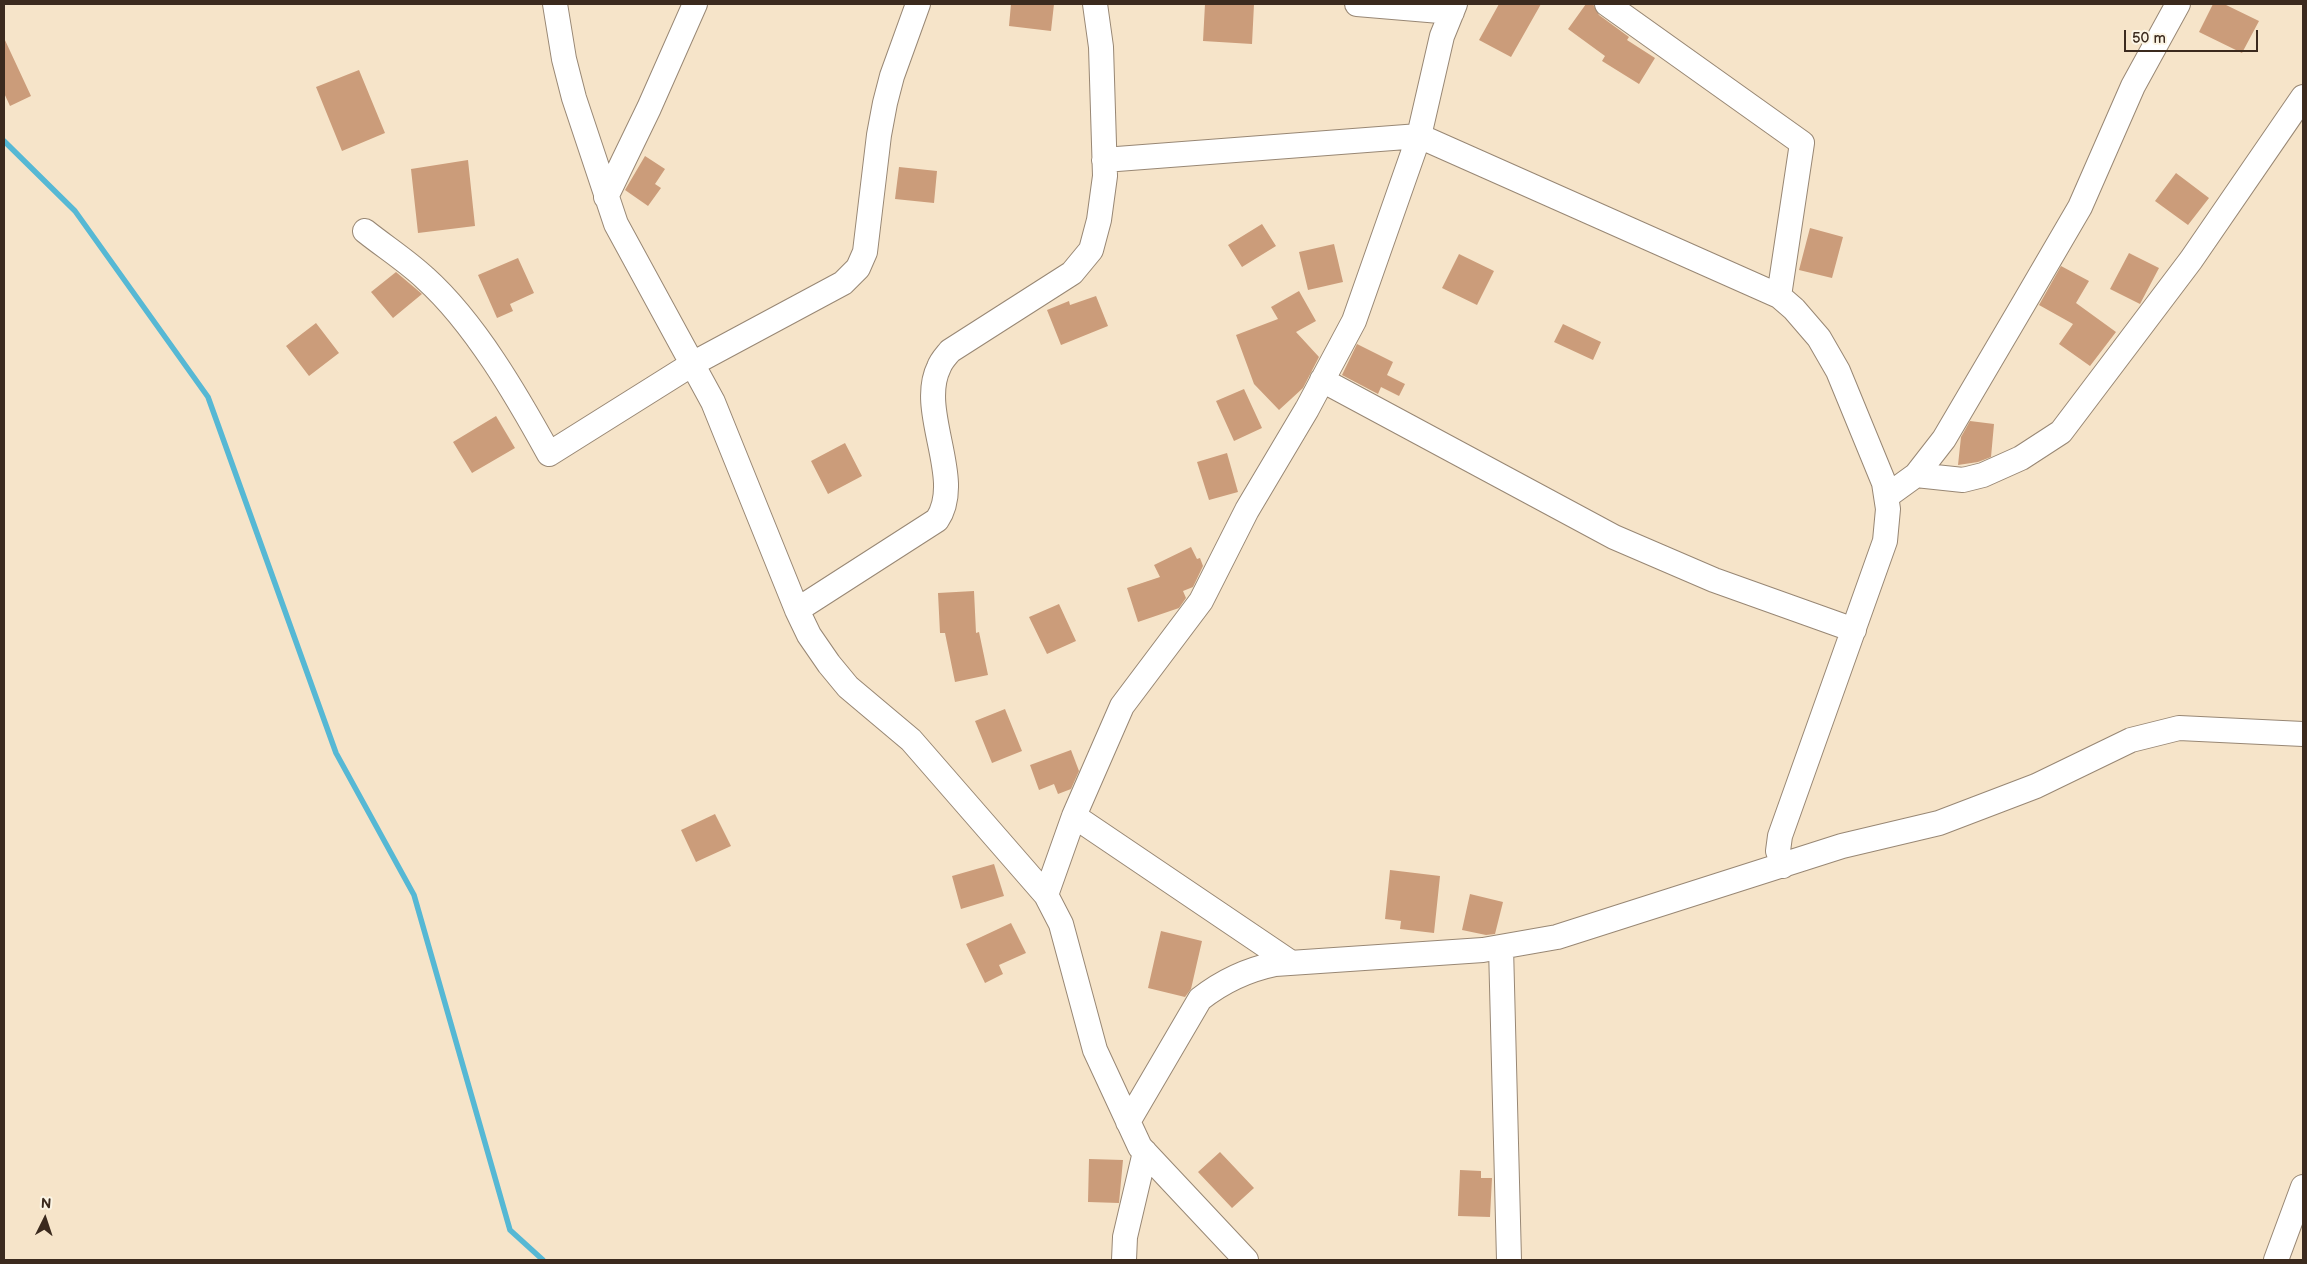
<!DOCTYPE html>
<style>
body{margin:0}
#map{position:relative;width:2307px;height:1264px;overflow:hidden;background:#f6e4c9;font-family:"Balsamiq Sans",sans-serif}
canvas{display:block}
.frame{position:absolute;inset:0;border:5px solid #3b2a1e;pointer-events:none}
.north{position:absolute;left:20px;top:1194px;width:50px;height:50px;-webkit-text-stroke:4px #fcf5e5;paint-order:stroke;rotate:4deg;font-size:14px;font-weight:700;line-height:20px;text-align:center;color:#3b2a1e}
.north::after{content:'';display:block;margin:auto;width:18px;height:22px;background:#3b2a1e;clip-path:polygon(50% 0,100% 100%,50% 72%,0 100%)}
.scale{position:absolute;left:2124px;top:30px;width:134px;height:22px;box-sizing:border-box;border:2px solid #3b2a1e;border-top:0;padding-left:6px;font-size:15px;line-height:18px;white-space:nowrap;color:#3b2a1e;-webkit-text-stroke:4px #fcf5e5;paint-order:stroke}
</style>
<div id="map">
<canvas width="2307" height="1264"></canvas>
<div class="frame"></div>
<div class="north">N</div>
<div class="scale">50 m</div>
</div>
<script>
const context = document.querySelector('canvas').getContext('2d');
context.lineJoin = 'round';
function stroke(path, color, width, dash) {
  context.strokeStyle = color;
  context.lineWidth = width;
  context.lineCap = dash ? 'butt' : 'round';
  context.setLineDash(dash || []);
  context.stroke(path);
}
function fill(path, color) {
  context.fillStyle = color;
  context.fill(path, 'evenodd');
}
const stream = new Path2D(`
 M4,141L75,211L208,397L336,753L414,895L510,1230L543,1260`);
const building = new Path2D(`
 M1011,4H1054L1051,31L1009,26Z
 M1205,4H1254L1252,44L1203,41Z
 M1499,4H1541L1511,57L1479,40Z
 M1586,4H1593L1599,15L1629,37L1627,40L1655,58L1639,84L1602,61L1605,56L1568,29Z
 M2213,4H2224L2259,21L2242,53L2199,32Z
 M4,38L31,96L10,106L4,93Z
 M359,70L385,133L342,151L316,87Z
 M645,156L665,169L655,184L661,188L648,206L625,190Z
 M468,160L475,226L418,233L411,169Z
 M899,167L937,171L934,203L895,199Z
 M2176,173L2209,198L2188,225L2155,201Z
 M1262,224L1276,246L1242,267L1228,245Z
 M1810,228L1843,237L1832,278L1799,270Z
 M1334,244L1343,282L1308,290L1299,252Z
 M2129,253L2159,268L2140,304L2110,289Z
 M1459,254L1494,271L1477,305L1442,288Z
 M518,258L534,293L510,304L513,311L497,318L478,275Z
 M2061,266L2089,281L2076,303L2116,332L2090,366L2059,344L2073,324L2039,305Z
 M396,272L422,294L393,318L371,292Z
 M1299,291L1316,321L1296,332L1319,357L1303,388L1279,410L1254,384L1236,335L1278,319L1271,307Z
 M1096,296L1108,326L1061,345L1047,310L1069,301L1070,305Z
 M316,323L339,353L309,376L286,346Z
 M1563,324L1601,342L1593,360L1554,342Z
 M1357,344L1393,362L1387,375L1405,384L1399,396L1381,387L1378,394L1342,375Z
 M1244,389L1262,428L1234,441L1216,401Z
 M496,416L515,448L472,473L453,442Z
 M1970,421L1994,424L1991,457L1978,462L1958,465L1961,437Z
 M845,443L862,476L828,494L811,461Z
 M1227,453L1238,492L1209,500L1197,462Z
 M1191,547L1197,559L1200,558L1203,566L1193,587L1183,591L1186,598L1179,608L1138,622L1127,588L1160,577L1154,565Z
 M974,591L976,633L979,632L988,675L955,682L945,633H940L938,593Z
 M1059,604L1076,641L1047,654L1029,617Z
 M1005,709L1022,751L992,763L975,721Z
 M1071,750L1079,771L1071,789L1058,794L1054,784L1039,790L1030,765Z
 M715,814L731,846L696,862L681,830Z
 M994,864L1004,896L961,909L952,876Z
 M1390,870L1440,876L1434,933L1400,929L1401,921L1385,919Z
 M1470,894L1503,902L1495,934L1486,935L1462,930Z
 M1011,923L1026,953L999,965L1003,974L985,983L966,944Z
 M1161,931L1202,941L1191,989L1185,997L1148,988Z
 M1220,1152L1254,1188L1232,1208L1198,1172Z
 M1089,1159L1123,1160L1119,1203L1088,1202Z
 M1460,1170L1481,1171V1178H1492L1490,1217L1458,1216Z`);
const minor = new Path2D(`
 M555,4L564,59L574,98L616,224L713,402L797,610L809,635L829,664L848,687L911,740L1046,895L1061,924L1095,1050L1140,1147L1246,1260
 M1357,4L1452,12
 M1607,4L1802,143L1779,296
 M1104,160L1419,136L1779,296L1794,309L1819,338L1838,371L1884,483L1888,509L1885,541L1780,836L1778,851L1783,866
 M606,197L649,108L695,4
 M365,231C385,247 407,261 425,278C475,323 517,396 549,454L694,363L843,283L858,268L865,252L879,135L885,103L892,76L918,4
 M1322,380L1614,537L1714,580L1854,630
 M1916,475L1963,480L1983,475L2021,458L2061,432L2191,260L2303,97
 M1887,496L1916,475L1944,439L2024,303L2080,207L2133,86L2178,4
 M797,610L937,520C965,479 917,411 939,367C941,361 946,356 950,351L1072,273L1091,250L1099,220L1105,176L1101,47L1095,4
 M1074,816L1290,962
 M1046,895L1074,816L1122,706L1201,601L1247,510L1307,409L1354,321L1419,136L1442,36L1455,4
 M1501,947L1509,1260
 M1128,1122L1200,999C1223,981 1246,970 1275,964L1483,950L1557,937L1842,846L1939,823L2036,786L2131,740L2179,728L2303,734
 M1124,1260L1125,1237L1145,1152
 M2276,1260L2303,1187`);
stroke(stream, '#56b8d4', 5.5);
fill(building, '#cb9c7a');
stroke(minor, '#988774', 26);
stroke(minor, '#fff', 24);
</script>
